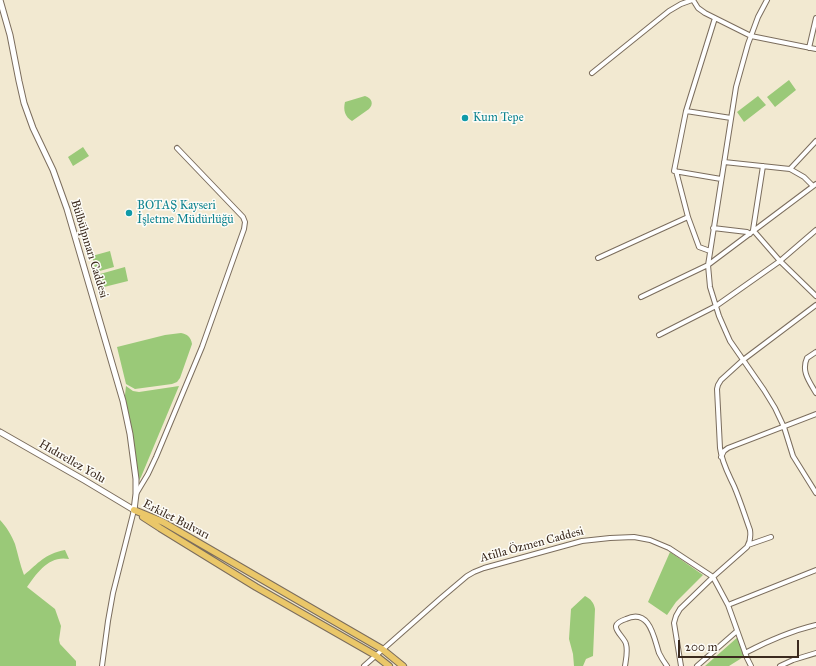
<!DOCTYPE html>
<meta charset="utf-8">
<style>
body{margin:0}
#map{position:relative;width:816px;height:666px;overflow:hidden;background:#f2e9d1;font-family:"IM FELL Great Primer",serif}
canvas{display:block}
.scale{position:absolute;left:678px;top:640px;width:121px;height:18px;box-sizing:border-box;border:2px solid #3b2a1e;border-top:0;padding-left:5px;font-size:12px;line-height:14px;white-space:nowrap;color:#3b2a1e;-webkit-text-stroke:3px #fdfcf7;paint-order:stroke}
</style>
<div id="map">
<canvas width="816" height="666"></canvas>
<div class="scale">200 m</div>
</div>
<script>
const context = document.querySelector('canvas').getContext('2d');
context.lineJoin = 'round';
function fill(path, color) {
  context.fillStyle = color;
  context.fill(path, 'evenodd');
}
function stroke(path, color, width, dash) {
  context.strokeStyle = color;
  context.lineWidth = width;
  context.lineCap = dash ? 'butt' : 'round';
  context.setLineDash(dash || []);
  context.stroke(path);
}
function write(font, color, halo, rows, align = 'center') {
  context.font = font + ' "IM FELL Great Primer",serif';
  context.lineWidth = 3;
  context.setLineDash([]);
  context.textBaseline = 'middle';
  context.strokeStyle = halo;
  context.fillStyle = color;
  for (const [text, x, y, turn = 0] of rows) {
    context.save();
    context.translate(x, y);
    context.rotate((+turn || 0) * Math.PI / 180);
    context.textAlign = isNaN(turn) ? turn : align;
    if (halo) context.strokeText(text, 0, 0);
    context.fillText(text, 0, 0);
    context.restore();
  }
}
const green = new Path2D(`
 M789,80L796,90L775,107L767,97Z
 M365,96C372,98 374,104 369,109L352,121C345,117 343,110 345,102Z
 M758,96L766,105L744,122L737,112Z
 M83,147L89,156L73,166L68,157Z
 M110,251L114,267L96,272L92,256Z
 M125,267L128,281L104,287L100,274Z
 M181,333C187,334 191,337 192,344L180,378L177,382L172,384L135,389L126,384L117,347L165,335Z
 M126,386L133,391L139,392L179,386L141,477L136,485L124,404Z
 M0,520C6,526 12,536 15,544C18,554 20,565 24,575C39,563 44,554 65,550L69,559C49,555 37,573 27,587L55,609L61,626L59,640L60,644L76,661V666H0Z
 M670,552L703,575L676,602L667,615L648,602Z
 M585,596C591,599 594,603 595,609L593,656L586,659L583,666H574L573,654L569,639L571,609Z
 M739,636L745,656L729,666H705Z`);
const minor = new Path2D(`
 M693,0L698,8L705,13L751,36L816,49
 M767,0L758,17L748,44L736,87L709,259L708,265L710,287L719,316L726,332L730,341L764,390L775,408L784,427L793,456L816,493
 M809,48L816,18
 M592,73L669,11L681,4L692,0
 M686,111L715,18
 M724,162L790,169L804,177L813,186
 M763,166L753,230L780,261L816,296
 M790,169L816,141
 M676,171L688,217L699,247L710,251
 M721,179L674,171L686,111L731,118
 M713,228L747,232L750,234
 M598,258L688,217
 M641,297L708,265L816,184
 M659,335L716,306L780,261L816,230
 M816,352L807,358C801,371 809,381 816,393
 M721,457L724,451L728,448L816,414
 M136,494L148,474L156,457L202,347L244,229L245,222L243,217L177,148
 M748,545L771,537
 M728,605L816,570
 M745,653C768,641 791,631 816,625
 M102,666L108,621L113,593L134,510
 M364,666L441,598L467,576L474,572L484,568L582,541L610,538L634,537L650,540L669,548L713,577L728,605L747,658L751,666
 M625,666C626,659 628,651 626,644C625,639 615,631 616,626C617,622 623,620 626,619C650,608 654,638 659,653C661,657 664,662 667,666
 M681,666L674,623L676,616L680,609L713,577L747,547C750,542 751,537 750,530C745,516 740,500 734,486C728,473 722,463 720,448L717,389L718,385L721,380L743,360L816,305
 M697,666L737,631
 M780,666L793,660L816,653`);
const tertiary = new Path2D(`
 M0,432L84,480L134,510L136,494V479L130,434L123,401L67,209L53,170L33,128L24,103L19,81L10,35L0,0`);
const primary = new Path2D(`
 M134,510L163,522L306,605L382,649L403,666
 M143,517L160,528L256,587L375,655L389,666`);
const markers = [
 [465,118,4,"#0f9aa8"],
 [129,213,4,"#0f9aa8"]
];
const cultureNames = [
 ["Kum Tepe",473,118],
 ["BOTAŞ Kayseri",137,206],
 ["İşletme Müdürlüğü",137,220]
];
const streetNames = [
 ["Bülbülpınarı Caddesi",89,249,73],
 ["Hıdırellez Yolu",72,462,30],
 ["Erkilet Bulvarı",176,520,27],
 ["Atilla Özmen Caddesi",532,545,-15]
];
fill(green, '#9ac978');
stroke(minor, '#7b6d5d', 6);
stroke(tertiary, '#7b6d5d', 7);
stroke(primary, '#7b6d5d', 8);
stroke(minor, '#fff', 4);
stroke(tertiary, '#fff', 5);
stroke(primary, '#eac769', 6);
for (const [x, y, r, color] of markers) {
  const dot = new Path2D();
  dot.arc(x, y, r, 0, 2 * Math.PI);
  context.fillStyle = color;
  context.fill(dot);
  stroke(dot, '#fdfcf7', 1.5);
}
write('12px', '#0d838f', '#fdfcf7', cultureNames, 'left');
write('12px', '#3b2a1e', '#fdfcf7', streetNames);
</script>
